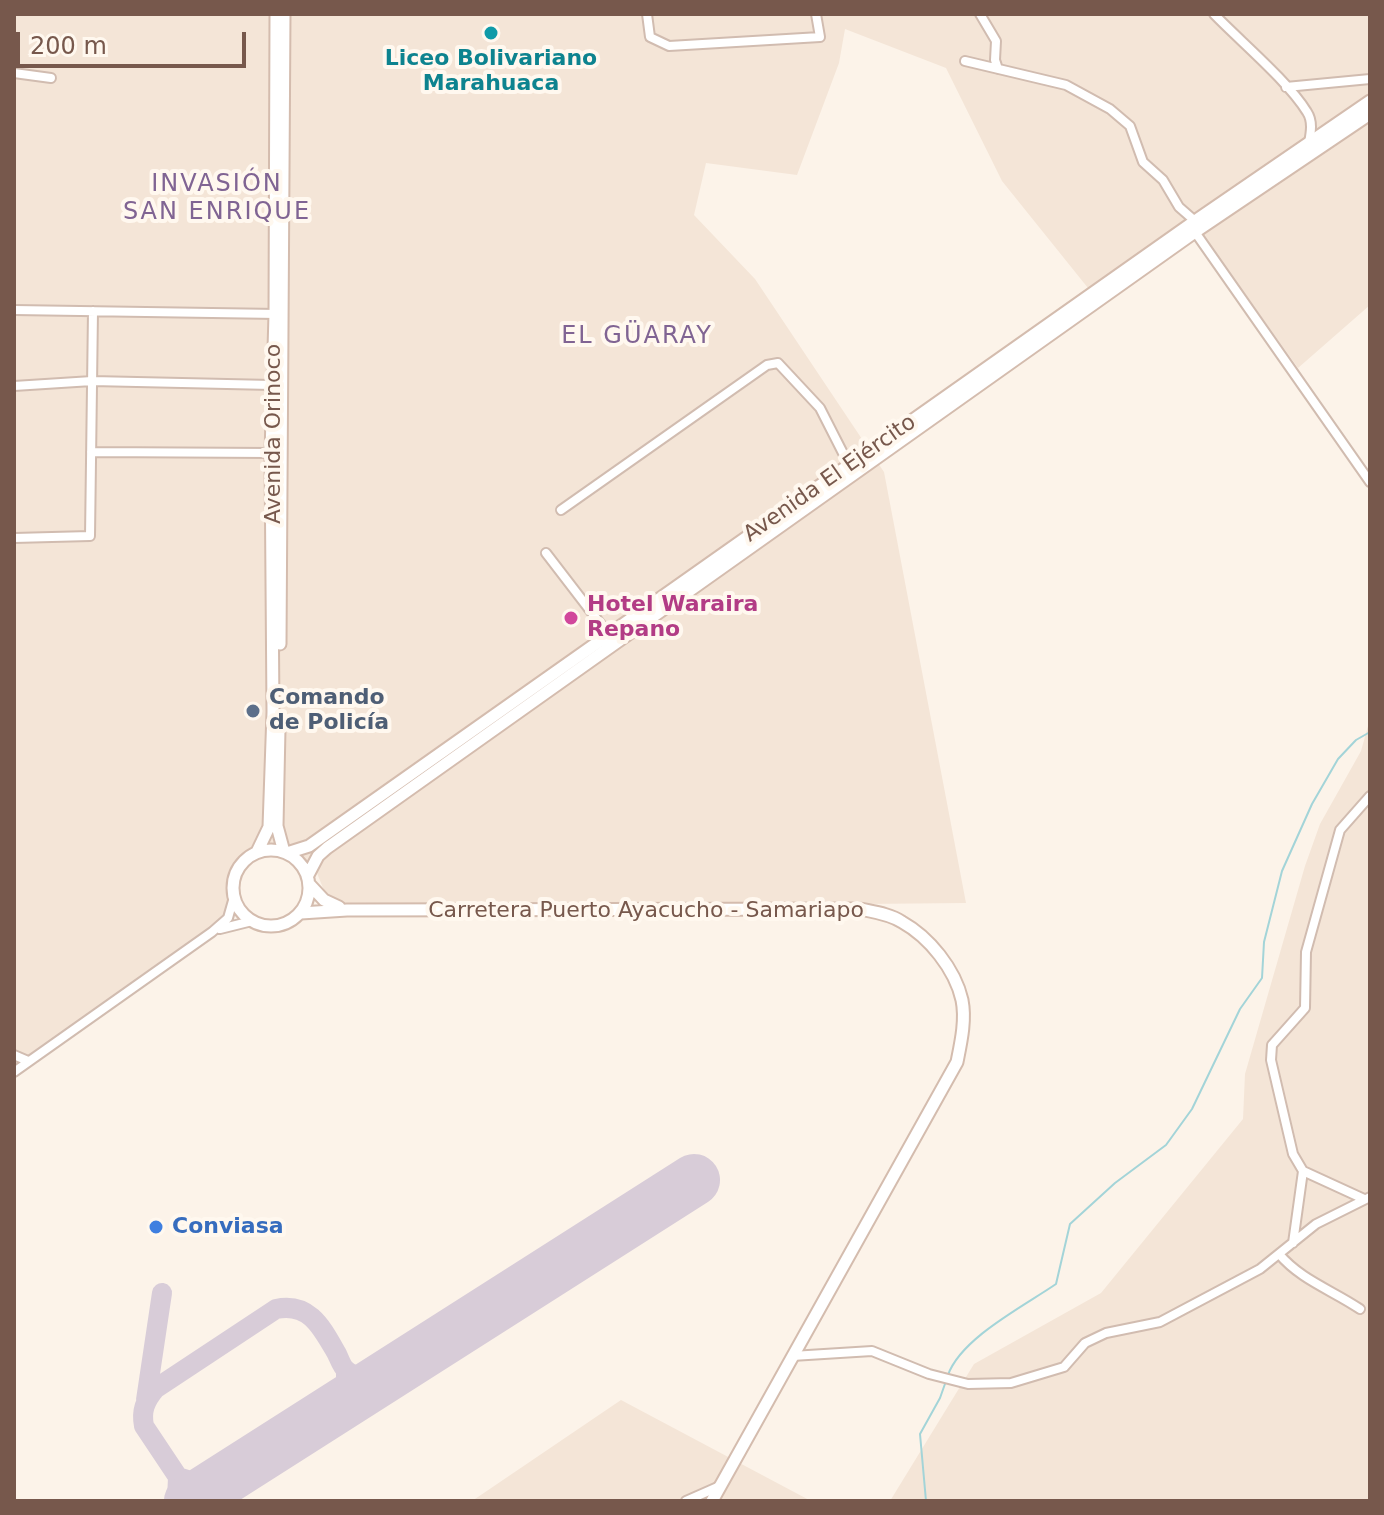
<!DOCTYPE html>
<meta charset="utf-8">
<style>
body{margin:0}
#map{position:relative;width:1384px;height:1515px;overflow:hidden;background:#fcf3e9;font-family:"DejaVu Sans",sans-serif}
canvas{display:block}
.frame{position:absolute;inset:0;border:16px solid #77584c;pointer-events:none}
.scale{position:absolute;left:16px;top:32px;width:230px;height:36px;box-sizing:border-box;border:4px solid #77584c;border-top:0;padding-left:10px;font-size:24px;line-height:28px;white-space:nowrap;color:#77584c;-webkit-text-stroke:6px #fff8ef;paint-order:stroke}
</style>
<div id="map">
<canvas width="1384" height="1515"></canvas>
<div class="frame"></div>
<div class="scale">200 m</div>
</div>
<script>
const context = document.querySelector('canvas').getContext('2d');
context.lineJoin = 'round';
function fill(path, color) {
  context.fillStyle = color;
  context.fill(path, 'evenodd');
}
function stroke(path, color, width, dash) {
  context.strokeStyle = color;
  context.lineWidth = width;
  context.lineCap = dash ? 'butt' : 'round';
  context.setLineDash(dash || []);
  context.stroke(path);
}
function write(font, color, halo, rows, align = 'center') {
  context.font = font + ' "DejaVu Sans",sans-serif';
  context.lineWidth = 8;
  context.setLineDash([]);
  context.textBaseline = 'middle';
  context.strokeStyle = halo;
  context.fillStyle = color;
  for (const [text, x, y, turn = 0] of rows) {
    context.save();
    context.translate(x, y);
    context.rotate((+turn || 0) * Math.PI / 180);
    context.textAlign = isNaN(turn) ? turn : align;
    if (halo) context.strokeText(text, 0, 0);
    context.fillText(text, 0, 0);
    context.restore();
  }
}
const residential = new Path2D(`
 M14,14H1370V305L1298,368L1190,217L1088,288L1002,181L946,68L845,29L839,63L797,175L706,163L694,215L755,279L884,472L966,903L348,909L327,898L317,873L300,856L285,850L255,849L240,860L233,870L229,884L227,918L14,1068Z
 M1370,719V1501H890L974,1364L1101,1293L1243,1119L1245,1074L1305,866L1320,824L1361,751Z
 M621,1400L811,1501H472Z`);
const stream = new Path2D(`
 M948,1375C961,1338 1024,1306 1056,1284L1070,1224L1115,1183L1166,1145L1192,1109L1240,1009L1262,978L1264,942L1282,871L1312,804L1338,759L1356,740L1370,732
 M926,1501L920,1434L940,1398L946,1381`);
const taxiway = new Path2D(`
 M146,1400L162,1293
 M338,1407L346,1390V1371
 M178,1477L197,1483H219
 M177,1501L178,1477L144,1426C141,1411 145,1401 155,1389L276,1309C310,1302 322,1328 337,1354C339,1358 342,1367 346,1370C355,1379 372,1378 383,1379`);
const runway = new Path2D(`
 M190,1501L694,1180`);
const street = new Path2D(`
 M647,14L650,37L669,46L820,37L816,14
 M980,14L996,41L995,60L998,69
 M1214,14C1240,41 1288,81 1307,112C1313,121 1311,132 1309,143
 M965,61L1066,85L1110,109L1130,126L1143,162L1163,180L1179,207L1195,221
 M14,73L51,78
 M1286,87L1370,79
 M1195,232L1370,482
 M14,310L278,314
 M14,386L92,381L272,385
 M91,452L271,453
 M561,510L767,365L778,363L820,408L849,465
 M14,538L90,536L93,311
 M546,553L609,635
 M220,929L252,921
 M14,1055L28,1061
 M14,1072L212,932L228,918L234,897
 M1364,1199L1303,1171L1293,1154L1271,1060L1272,1045L1305,1008L1306,952L1340,830L1370,796
 M1293,1243L1303,1171
 M1279,1254C1301,1280 1332,1290 1360,1309
 M792,1356L872,1351L929,1374L968,1384L1011,1383L1064,1367L1085,1343L1106,1333L1160,1322L1260,1269L1316,1224L1370,1197
 M686,1501L720,1486`);
const secondary = new Path2D(`
 M280,644L284,14
 M279,729L277,826L284,852
 M233 888a38 38 0 1 1 76 0a38 38 0 1 1-76 0Z
 M257,852L269,827L273,712L271,453L275,314L276,14
 M287,853L309,846L1195,221L1370,101
 M308,875L318,856L327,848L1195,232L1370,114
 M310,885L324,900L339,907
 M301,913L347,910L860,909C874,912 890,914 902,922C929,937 955,969 962,1000C966,1020 961,1042 957,1062L712,1501`);
const markers = [
 [491,33,8,"#0f9aa8"],
 [571,618,8,"#d1479c"],
 [253,711,8,"#5c6f8a"],
 [156,1227,8,"#3f7fe0"]
];
const cultureNames = [
 ["Liceo Bolivariano",491,59],
 ["Marahuaca",491,84]
];
const streetNames = [
 ["Avenida Orinoco",274,434,-90],
 ["Avenida El Ejército",830,479,-35],
 ["Carretera Puerto Ayacucho - Samariapo",646,911]
];
const hotelNames = [
 ["Hotel Waraira",587,605],
 ["Repano",587,630]
];
const serviceNames = [
 ["Comando",269,698],
 ["de Policía",269,723]
];
const shopNames = [
 ["Conviasa",172,1227]
];
const neighbourhoodNames = [
 ["INVASIÓN",217,185],
 ["SAN ENRIQUE",217,213],
 ["EL GÜARAY",637,337]
];
fill(residential, '#f4e5d7');
stroke(stream, '#a3d4d8', 2);
stroke(taxiway, '#d8ccd8', 20);
stroke(runway, '#d8ccd8', 52);
stroke(street, '#d1bcb0', 12);
stroke(secondary, '#d4bcae', 15);
stroke(street, '#fff', 8);
stroke(secondary, '#fff', 11);
for (const [x, y, r, color] of markers) {
  const dot = new Path2D();
  dot.arc(x, y, r, 0, 2 * Math.PI);
  context.fillStyle = color;
  context.fill(dot);
  stroke(dot, '#fff8ef', 3);
}
write('bold 22px', '#0d838f', '#fff8ef', cultureNames);
write('22px', '#77584c', '#fff8ef', streetNames);
write('bold 22px', '#b23c85', '#fff8ef', hotelNames, 'left');
write('bold 22px', '#4e5e75', '#fff8ef', serviceNames, 'left');
write('bold 22px', '#366cbe', '#fff8ef', shopNames, 'left');
context.letterSpacing = '2px';
write('24px', '#806493', '#fff8ef', neighbourhoodNames);
context.letterSpacing = '0px';
</script>
